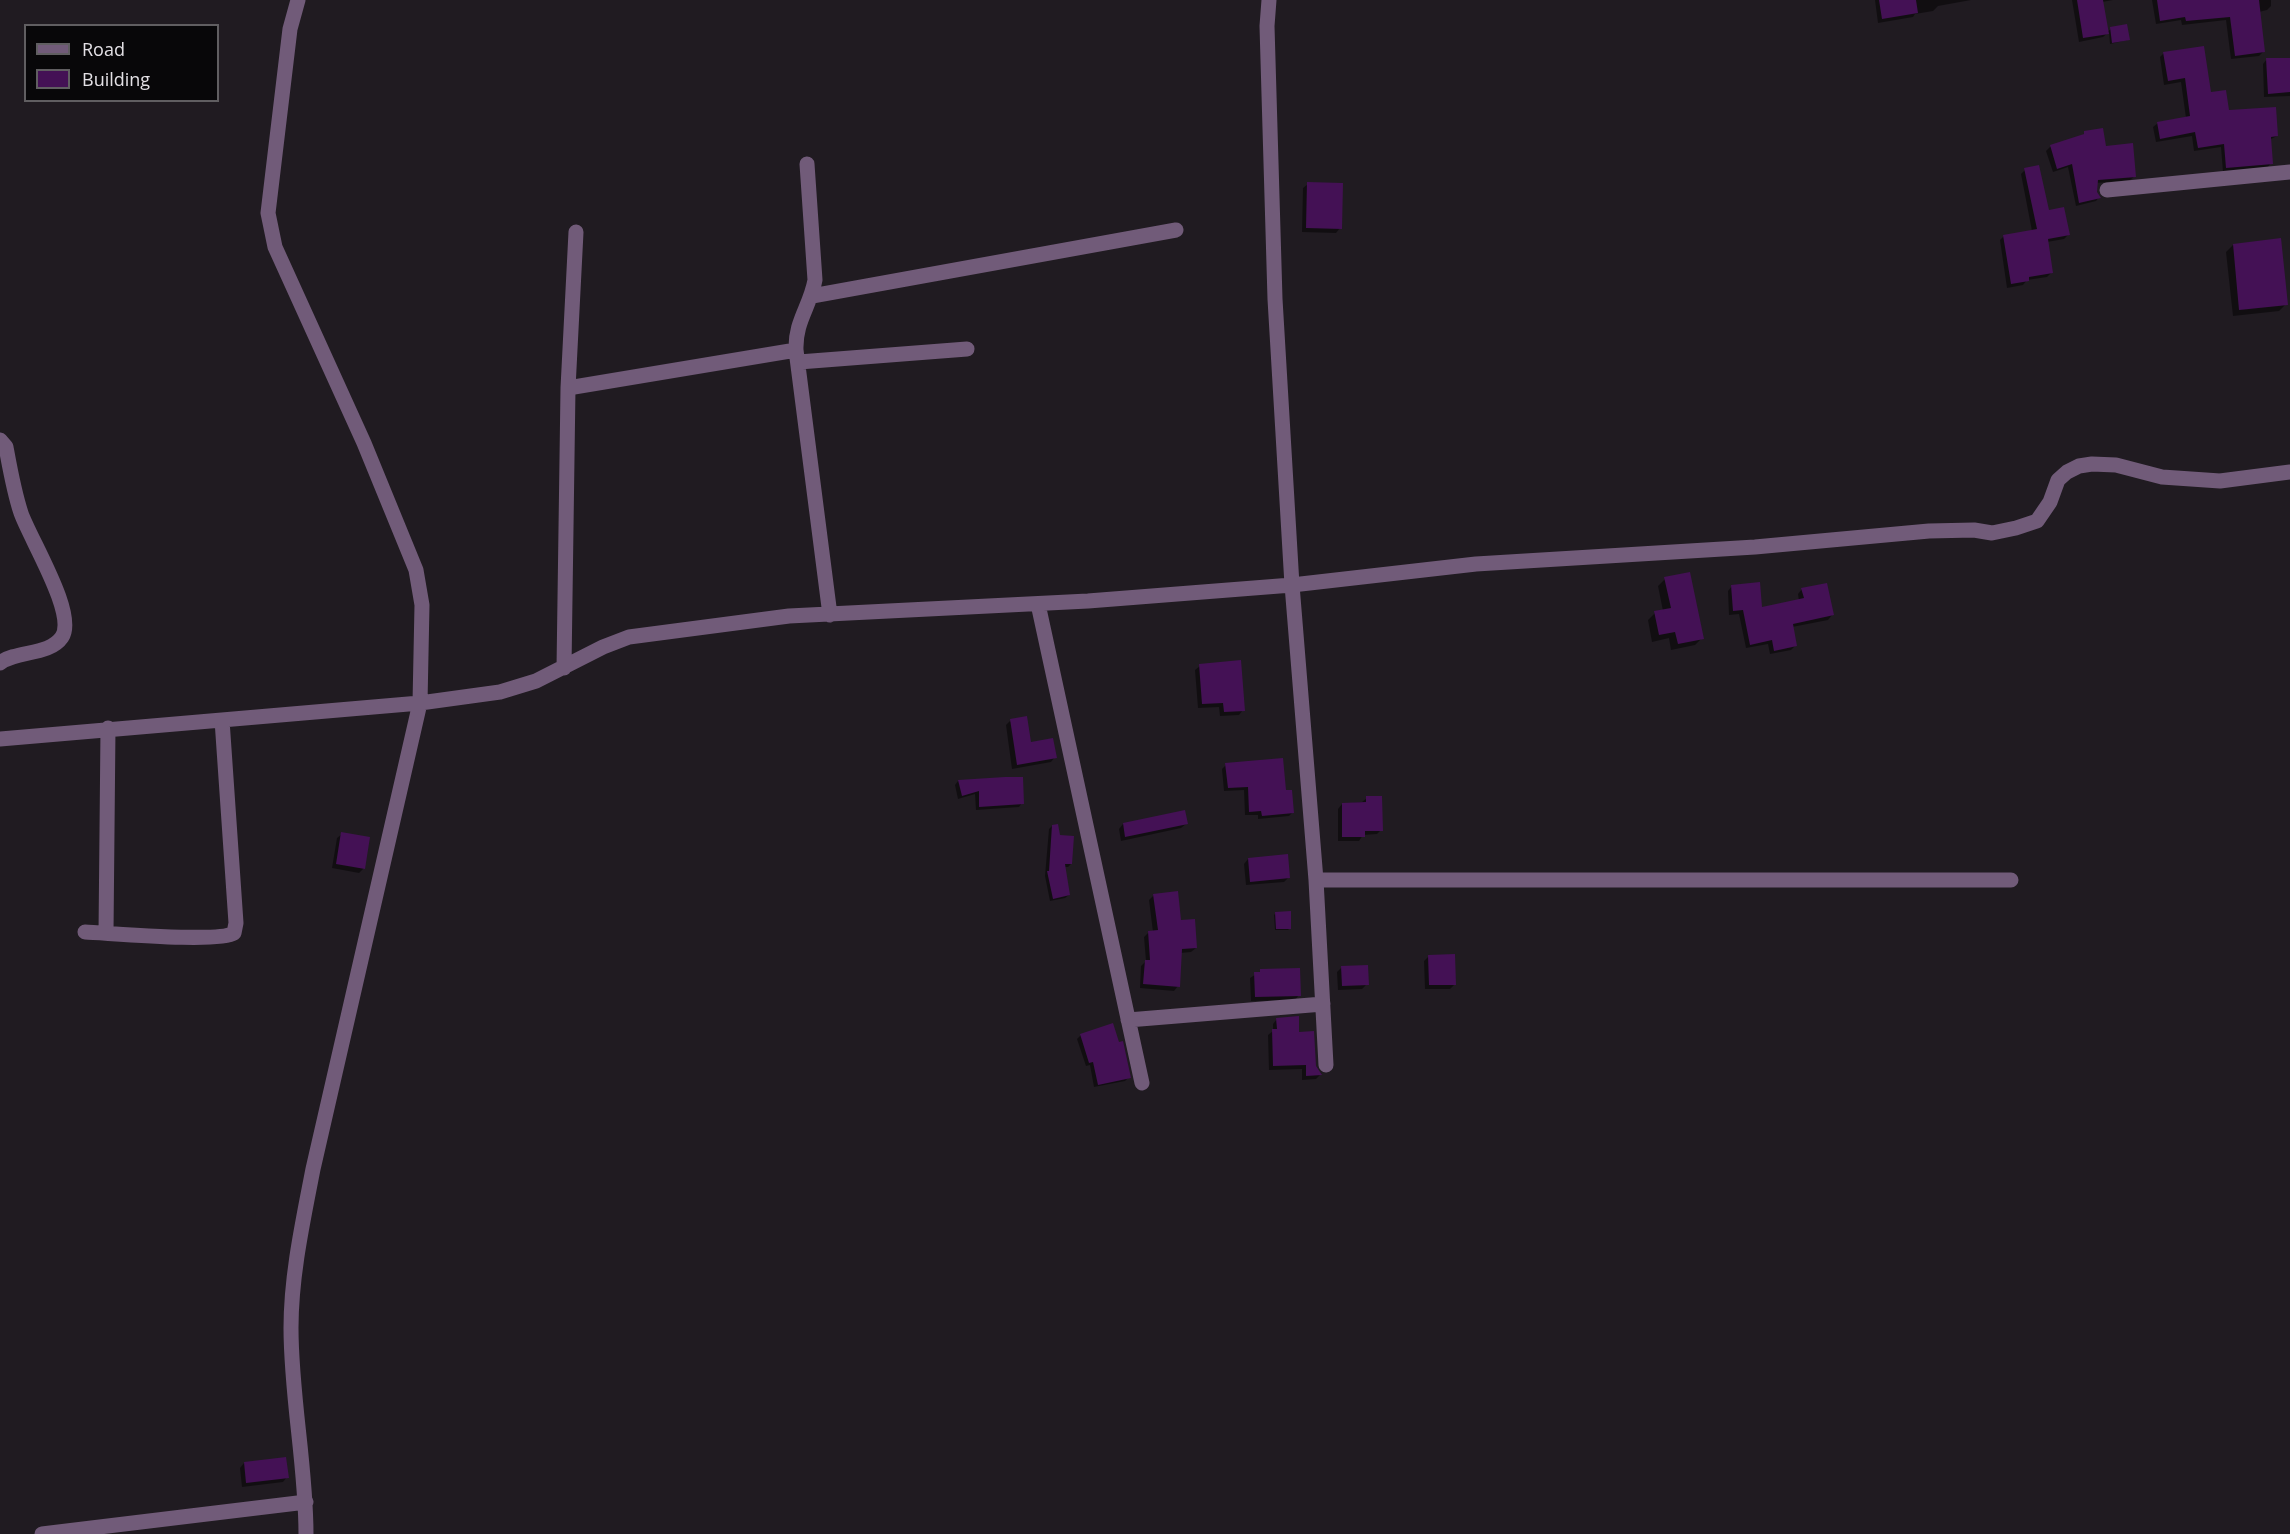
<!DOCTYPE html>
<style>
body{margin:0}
#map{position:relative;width:2290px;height:1534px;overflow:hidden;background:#201b21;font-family:"Open Sans",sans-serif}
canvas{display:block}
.legend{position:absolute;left:24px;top:24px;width:195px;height:78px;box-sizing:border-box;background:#080709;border:2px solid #605e61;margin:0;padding:8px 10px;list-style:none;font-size:18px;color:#e3e0e5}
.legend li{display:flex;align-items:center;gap:12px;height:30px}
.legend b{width:30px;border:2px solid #605e61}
</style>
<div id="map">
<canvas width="2290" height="1534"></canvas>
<ul class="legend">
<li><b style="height:8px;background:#715b79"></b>Road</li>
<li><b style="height:16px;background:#415"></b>Building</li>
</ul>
</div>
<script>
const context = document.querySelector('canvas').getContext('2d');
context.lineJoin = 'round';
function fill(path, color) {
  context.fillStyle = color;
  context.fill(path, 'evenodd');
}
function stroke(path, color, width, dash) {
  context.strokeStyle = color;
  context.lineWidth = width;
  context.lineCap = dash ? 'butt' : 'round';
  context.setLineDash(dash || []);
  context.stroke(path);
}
const shadow = new Path2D(`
 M1875,0H1971L1938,6L1933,11L1915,14L1913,17L1878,23Z
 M2072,0H2113L2102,2L2107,32L2111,29L2128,40L2110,44L2109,32L2103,37L2079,42Z
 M2152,0H2271V6L2267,10L2259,12L2263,52L2259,56L2231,59L2226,20L2182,25L2181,20L2156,24Z
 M2164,53L2228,111L2277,136L2269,140L2271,163L2267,168L2223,172L2221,147L2194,151L2192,136L2156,142L2153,127L2158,123L2186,118L2181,82L2164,85L2160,57Z
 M2267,59H2290V96L2264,97L2263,64Z
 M2085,133L2135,176L2130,180L2096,183V192L2099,197L2096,201L2076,206L2068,167L2053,172L2046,151L2050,147L2080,137Z
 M2025,170L2048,212L2069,234L2064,239L2047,242L2051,273L2047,277L2027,280L2023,285L2007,288L2000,240L2004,236L2032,231L2021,174Z
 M1308,184L1340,228L1336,233L1302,232L1303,188Z
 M2233,245L2286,304L2279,311L2233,316L2226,252Z
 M1665,579L1702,638L1695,645L1671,650L1669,638L1652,642L1648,620L1655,613L1663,611L1658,586Z
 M1732,586L1761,609L1799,601L1798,594L1802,589L1832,615L1828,620L1792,627L1795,646L1791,650L1770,654L1768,644L1746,648L1739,614L1729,615L1728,591Z
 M1200,666L1243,710L1239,715L1220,716L1219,707L1198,708L1195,670Z
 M1010,721L1030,744L1055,757L1051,762L1012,769L1006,725Z
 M1226,765L1285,792L1293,812L1289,816L1258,819V815H1245L1244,790L1224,791L1222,769Z
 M1005,779L1022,803L1019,807L976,810L975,794L958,799L955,785L958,781Z
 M1367,798L1381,830L1377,834L1363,835L1359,841H1338V809L1342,804L1362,802Z
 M1123,824H1186L1181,828L1121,841L1119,829Z
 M1052,826L1071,864L1068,867H1064L1069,895L1065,898L1050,901L1045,876L1049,829Z
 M342,834L364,868L359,873L332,868L337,838Z
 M1248,859L1289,877L1284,882L1246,885L1244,864Z
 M1154,895L1180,921L1196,948L1191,952L1180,953L1178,986L1174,991L1140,988L1141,966L1146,961L1144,937L1149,932H1153L1149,900Z
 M1276,913L1290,928L1288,930H1275L1274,915Z
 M1429,956L1455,984L1450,989H1425L1424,961Z
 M1342,967L1367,984L1362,989L1338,990L1337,972Z
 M1261,971L1299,995L1295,1000L1251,1001L1250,978Z
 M1277,1019L1315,1066L1320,1075L1316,1079L1302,1080V1069L1269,1070L1268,1035L1273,1031V1024Z
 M1081,1035L1129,1077L1125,1081L1094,1087L1090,1065L1086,1066L1077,1039Z
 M244,1463L287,1477L283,1482L242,1487L240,1468Z`);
const building = new Path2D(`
 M1879,0H1916L1918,13L1882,19Z
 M2077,0H2103L2109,34L2083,38Z
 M2157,0H2259L2265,52L2235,56L2230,17L2186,21L2185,17L2160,21Z
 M2127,24L2130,40L2112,43L2110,27Z
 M2204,46L2211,92L2226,90L2229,110L2276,107L2278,136L2271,137L2273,164L2226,168L2224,144L2198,148L2195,132L2160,139L2157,122L2190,116L2185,78L2168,81L2163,52Z
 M2266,58H2290V92L2268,94Z
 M2103,128L2106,146L2133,143L2136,177L2098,180L2097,192L2101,198L2079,203L2072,164L2057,169L2050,145L2084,134V131Z
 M2039,165L2049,210L2064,207L2070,235L2048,239L2053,273L2029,277V281L2011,284L2003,235L2037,229L2024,168Z
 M1307,182L1343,183L1342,229L1306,228Z
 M2281,238L2288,305L2239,310L2233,244Z
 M1690,572L1704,639L1678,644L1675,632L1659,635L1654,611L1671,608L1664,577Z
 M1760,582L1762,607L1804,598L1801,588L1827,583L1834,615L1793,624L1797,646L1774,651L1772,640L1750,645L1743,610L1733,611L1731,585Z
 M1241,660L1245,711L1224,712L1223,703L1202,704L1199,664Z
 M1027,716L1031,742L1053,738L1057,758L1017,765L1010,719Z
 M1283,758L1286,790H1292L1294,813L1262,816L1261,811L1249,812L1248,787L1228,788L1225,763Z
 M1005,777H1023L1024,804L979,807V791L962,796L958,780Z
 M1366,796H1382L1383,831H1365V837H1342V803L1366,802Z
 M1185,810L1188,824L1125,837L1123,823Z
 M1058,824L1060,835L1074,836L1072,864H1065L1070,895L1053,899L1047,871H1049L1052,825Z
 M341,832L370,837L365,869L336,864Z
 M1288,854L1290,878L1250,882L1248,858Z
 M1178,891L1181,920L1195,919L1197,948L1182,949L1180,987L1143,984L1145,960H1150L1148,931L1158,930L1153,894Z
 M1291,911V929H1276L1275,912Z
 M1455,954L1456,985H1429L1428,955Z
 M1368,965L1369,985L1342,986L1341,966Z
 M1300,968L1301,996L1255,997L1254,972H1260V969Z
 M1299,1016V1032L1314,1031L1316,1066L1322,1075L1306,1076V1065L1273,1066L1272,1029H1277L1276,1018Z
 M1113,1023L1119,1042L1123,1041L1131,1078L1098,1085L1093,1062L1089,1063L1080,1034Z
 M286,1457L289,1478L246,1483L244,1462Z`);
const minor = new Path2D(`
 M1269,0L1267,26L1275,299L1292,585L1316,880L1326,1065
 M807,164L815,280C810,307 795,321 796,350L830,615
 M2107,190L2290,172
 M812,296L1176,230
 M799,362L967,349
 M568,388L796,350
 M0,440L6,447C10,469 14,492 21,513C30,539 77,614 62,637C49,656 17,650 0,663
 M1038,604L1142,1083
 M564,668L568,388L576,232
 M0,739L420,703L422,605L416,570L364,443L275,247L268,213L290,29L298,0
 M1316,880H2011
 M85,932C110,933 219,943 234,933L236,923L222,720
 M106,933L108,728
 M1128,1020L1323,1004
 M42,1534L306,1502
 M306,1534C306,1465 291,1397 291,1328C291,1275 303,1221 313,1169L420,703L500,692L536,681L603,647L629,637L789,616L1088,601L1292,585L1476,564L1755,547L1929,531L1974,530L1992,533L2016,528L2037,521L2050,502L2058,480L2067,472L2079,466L2092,464L2116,465L2162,477L2220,481L2290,472`);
fill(shadow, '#0007');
fill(building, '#415');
stroke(minor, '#715b79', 15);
</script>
